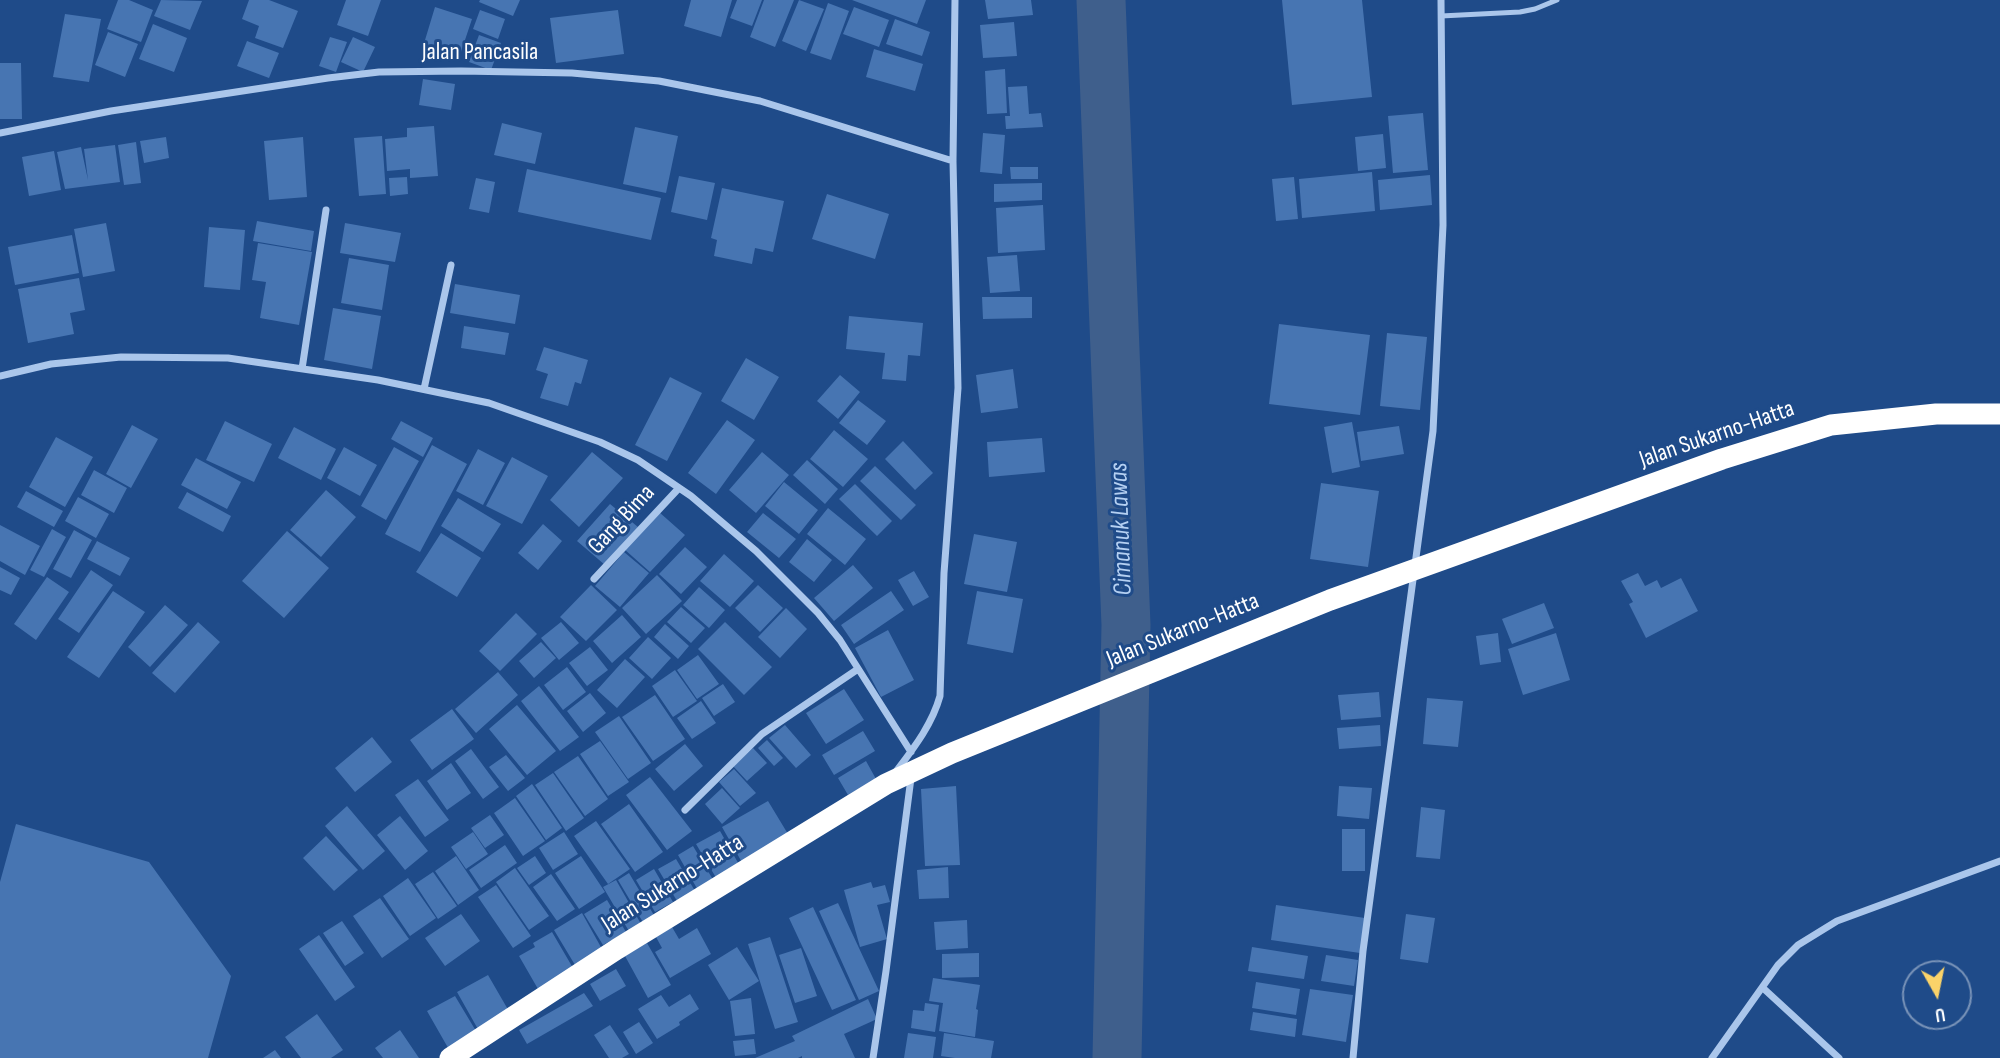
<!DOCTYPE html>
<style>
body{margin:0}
#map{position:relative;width:2000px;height:1058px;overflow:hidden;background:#1f4b89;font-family:"Sofia Sans Condensed",sans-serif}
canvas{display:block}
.north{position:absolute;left:1902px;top:960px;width:70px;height:70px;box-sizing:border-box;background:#1f4b89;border:2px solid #7993b8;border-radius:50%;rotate:171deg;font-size:19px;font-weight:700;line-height:28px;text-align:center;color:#fff}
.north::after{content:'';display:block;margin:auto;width:24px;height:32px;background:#fad369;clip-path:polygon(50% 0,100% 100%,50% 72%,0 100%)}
</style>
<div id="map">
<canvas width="2000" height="1058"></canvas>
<div class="north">U</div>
</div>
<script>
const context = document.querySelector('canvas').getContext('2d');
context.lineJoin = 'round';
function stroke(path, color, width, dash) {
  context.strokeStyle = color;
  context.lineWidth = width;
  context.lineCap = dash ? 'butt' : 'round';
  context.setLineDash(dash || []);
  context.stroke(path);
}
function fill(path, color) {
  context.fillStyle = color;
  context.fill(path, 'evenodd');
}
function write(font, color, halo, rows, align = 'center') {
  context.font = font + ' "Sofia Sans Condensed",sans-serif';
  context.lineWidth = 6;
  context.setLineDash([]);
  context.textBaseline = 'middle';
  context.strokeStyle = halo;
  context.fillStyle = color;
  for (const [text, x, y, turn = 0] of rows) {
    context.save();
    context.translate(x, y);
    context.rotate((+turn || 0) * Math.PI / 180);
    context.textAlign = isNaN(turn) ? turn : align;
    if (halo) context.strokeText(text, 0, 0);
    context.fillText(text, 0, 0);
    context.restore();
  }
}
const river = new Path2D(`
 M1101,0L1126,625L1117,1058`);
const building = new Path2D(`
 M118,0H129L153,10L141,42L107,29Z
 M161,0L202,1L190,30L154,16Z
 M249,0H269L298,11L283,48L255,38L259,26L242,19Z
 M346,0H381L368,36L337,25Z
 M480,0H520L513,16L479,2Z
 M691,0H732L721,37L684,26Z
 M737,0H762L752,26L730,18Z
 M764,0H794L775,47L750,37Z
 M799,0L824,9L806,51L782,41Z
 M852,0H926L917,24Z
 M985,0H1031L1033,15L988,19Z
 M1282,0H1362L1372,97L1292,105Z
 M828,3L849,11L831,60L810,53Z
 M435,7L472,19L458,61L422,50Z
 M854,7L889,20L879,47L843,34Z
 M480,10L505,19L498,39L473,29Z
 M618,10L624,54L556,63L550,18Z
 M65,14L101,19L89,82L53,77Z
 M895,19L930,32L922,56L886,44Z
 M1014,22L1017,56L983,58L980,25Z
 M153,24L187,38L174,72L139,59Z
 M108,32L138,44L125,77L95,65Z
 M479,35L501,43L491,70L469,62Z
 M330,37L347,42L336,72L319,66Z
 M353,37L375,47L363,72L341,62Z
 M247,41L279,53L269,78L237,66Z
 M874,49L923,64L915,91L866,77Z
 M0,63H21L22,119H0Z
 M1005,69L1007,113L987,114L985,71Z
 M423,79L455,84L451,110L419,105Z
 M1027,86L1029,114L1041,113L1043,127L1006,129L1005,116H1010L1008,87Z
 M1423,113L1428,170L1393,173L1388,116Z
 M502,123L542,133L535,164L494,155Z
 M434,126L438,176L410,178V169L387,171L385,139L407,137V128Z
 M635,127L678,136L666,193L623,184Z
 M983,133L1005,135L1002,174L980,172Z
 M1383,134L1386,168L1358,171L1355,137Z
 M382,136L386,194L359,196L354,138Z
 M166,137L169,158L144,163L140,141Z
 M303,137L307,197L269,200L264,141Z
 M136,142L141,183L124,185L118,145Z
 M115,145L120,182L65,189L57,152L81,147L88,180L84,149Z
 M54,151L61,190L29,196L22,157Z
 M1010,167H1038V179H1011Z
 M527,169L661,198L651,240L518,212Z
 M1372,172L1375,211L1302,218L1299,179Z
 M1430,175L1432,205L1380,210L1378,180Z
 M679,176L715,183L707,220L671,212Z
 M407,177L408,194L390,196L389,178Z
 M1294,177L1298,219L1276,221L1272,179Z
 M476,178L495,182L489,213L469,209Z
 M1042,183V200L994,202V184Z
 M722,188L784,201L773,252L755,248L752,264L714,256L717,240L711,238Z
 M827,194L889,214L875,259L812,239Z
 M1043,205L1045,250L998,253L996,208Z
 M257,221L314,231L311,251L253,241Z
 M106,223L115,271L83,277L74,229Z
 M345,223L401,233L395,262L340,253Z
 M209,227L245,230L240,290L204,287Z
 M72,235L79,273L15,285L8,247Z
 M258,243L312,252L299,325L260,318L266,282L252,280Z
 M1017,255L1020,291L990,293L987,257Z
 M349,258L389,265L382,310L341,303Z
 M79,278L85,310L70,313L74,334L28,343L18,289Z
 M455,284L520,295L515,324L450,313Z
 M982,297H1032V318L983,319Z
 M333,308L381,316L372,369L324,360Z
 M849,316L923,323L920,356L908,355L906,381L882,379L885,353L846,349Z
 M1279,324L1370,335L1360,415L1269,404Z
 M464,326L509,333L505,355L461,348Z
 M1387,333L1427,337L1420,410L1380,406Z
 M544,347L588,360L581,384L575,382L568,406L540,398L548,374L536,370Z
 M746,358L779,377L754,420L721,401Z
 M1013,369L1018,408L981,413L976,375Z
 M840,375L860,392L838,419L817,401Z
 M670,377L702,393L667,461L635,445Z
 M858,400L886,421L867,445L839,423Z
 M727,420L755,440L716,494L688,473Z
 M225,421L272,444L254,482L206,460Z
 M401,421L433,438L423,457L391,439Z
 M1352,422L1360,467L1332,473L1324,427Z
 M132,425L158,439L131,488L106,474Z
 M1399,426L1404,454L1361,461L1357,432Z
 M294,427L336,449L321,480L278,458Z
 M834,430L868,459L843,487L810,459Z
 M56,437L93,457L65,507L29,487Z
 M1042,438L1045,472L989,477L987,442Z
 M903,441L933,473L915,490L885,459Z
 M432,445L467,464L420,552L385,534Z
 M344,447L377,465L360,496L327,478Z
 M394,447L419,461L386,520L361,506Z
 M478,449L505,463L483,505L456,491Z
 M592,452L623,478L579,527L550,500Z
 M762,452L789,475L756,513L729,490Z
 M512,457L548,476L522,524L486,506Z
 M196,458L241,482L227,509L181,485Z
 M807,460L838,489L825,504L793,475Z
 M875,466L916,505L901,520L860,481Z
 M94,470L127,488L114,513L81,495Z
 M784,482L818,510L799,534L765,506Z
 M1321,483L1379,491L1368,567L1310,559Z
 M855,484L892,521L877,536L839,499Z
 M326,490L356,517L321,557L290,530Z
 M26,491L63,511L54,527L17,507Z
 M187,492L231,516L223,532L178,508Z
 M78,497L109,514L96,538L65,521Z
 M458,498L501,524L483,552L441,526Z
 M610,504L638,527L605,565L577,541Z
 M828,508L866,539L845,565L807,534Z
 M659,512L685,535L650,572L624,549Z
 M763,513L796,539L779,558L747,532Z
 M543,524L562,541L538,570L518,553Z
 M0,525L40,546L25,575L0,561Z
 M52,529L66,537L44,577L30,570Z
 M74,530L92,540L71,578L53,569Z
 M287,531L329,568L284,618L242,581Z
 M441,533L481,558L457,597L416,572Z
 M974,534L1017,542L1007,592L964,584Z
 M807,539L832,560L814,582L789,562Z
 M97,541L130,558L120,576L87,559Z
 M685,547L707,567L681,594L659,574Z
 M624,552L649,573L620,607L595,586Z
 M724,554L754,581L730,607L700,581Z
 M853,565L873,588L834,621L814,598Z
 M0,567L20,578L11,595L0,590Z
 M91,570L113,585L79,633L58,619Z
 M914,571L929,597L913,606L898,580Z
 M1638,573L1645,586L1657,580L1661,588L1681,578L1698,611L1646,638L1629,604L1633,602L1621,581Z
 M657,575L682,601L646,634L622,608Z
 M47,577L69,592L36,640L14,624Z
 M591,585L617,610L586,641L560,617Z
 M758,585L783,608L760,632L735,608Z
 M699,587L725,610L709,628L683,605Z
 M113,591L145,612L99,678L67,657Z
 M891,591L904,610L854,644L841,625Z
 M977,591L1023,599L1013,653L967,644Z
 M1544,603L1554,628L1512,644L1502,619Z
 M165,605L188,625L150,667L128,647Z
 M681,607L705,628L691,643L667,622Z
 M786,608L807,629L780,658L758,637Z
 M516,613L537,634L500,671L479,651Z
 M622,615L641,637L612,663L593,641Z
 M198,622L220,642L175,693L152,673Z
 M561,622L579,643L559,660L541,638Z
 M725,622L772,667L744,695L698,649Z
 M665,624L689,646L678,659L654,637Z
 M888,630L914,680L881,697L855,648Z
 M1498,633L1501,662L1480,665L1476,636Z
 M1556,633L1570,680L1523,695L1508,649Z
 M648,637L671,658L652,679L629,658Z
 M541,642L556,658L534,678L519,661Z
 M590,647L608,670L587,686L569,663Z
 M698,655L719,684L697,699L677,670Z
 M625,659L645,677L617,708L597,690Z
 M567,667L586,692L563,710L544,685Z
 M675,670L697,701L673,717L652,686Z
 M498,672L518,695L476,733L455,709Z
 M723,684L735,702L714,716L702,698Z
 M539,686L579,737L560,751L521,701Z
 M844,689L864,720L826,744L806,713Z
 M1379,692L1381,717L1341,720L1338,695Z
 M590,693L606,713L583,732L567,711Z
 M655,695L685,739L653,761L622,717Z
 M1427,698L1463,701L1458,747L1423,744Z
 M701,701L716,723L692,739L677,718Z
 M517,705L556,751L527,775L489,729Z
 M452,709L474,739L432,770L410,740Z
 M619,716L651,763L628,779L595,732Z
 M785,725L811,755L796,768L769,738Z
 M1380,725L1381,746L1339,749L1337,728Z
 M863,731L875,751L834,775L822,755Z
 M372,737L392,762L355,792L335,768Z
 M767,740L783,758L774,766L758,748Z
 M600,741L629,782L608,796L580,754Z
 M685,744L703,766L674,791L655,769Z
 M753,748L767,763L747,781L733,766Z
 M471,749L499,787L483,799L455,761Z
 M506,755L525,778L508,791L489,767Z
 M578,756L608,799L585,816L554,772Z
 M866,761L876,779L848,795L838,778Z
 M451,763L471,793L447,810L427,781Z
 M734,769L756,793L740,806L719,782Z
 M553,773L584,818L566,831L535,785Z
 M650,777L692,831L667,850L626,795Z
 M418,779L449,820L425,837L395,795Z
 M532,784L562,828L546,840L516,796Z
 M956,786L960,865L925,866L921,789Z
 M1339,786L1372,788L1369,819L1337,816Z
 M722,788L740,808L722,824L705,804Z
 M515,798L545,841L523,856L494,813Z
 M768,801L791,839L744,866L722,827Z
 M629,804L663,852L635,872L601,824Z
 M347,806L385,851L363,870L325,826Z
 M1421,807L1445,810L1440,859L1416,857Z
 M490,815L504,835L485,848L471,828Z
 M400,816L428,851L405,870L377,835Z
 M596,821L630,869L608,884L574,836Z
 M16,824L149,862L231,976L208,1058H0V882Z
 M1342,829H1365V871H1342Z
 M720,831L741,868L718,881L696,844Z
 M473,832L488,854L466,869L451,847Z
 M564,832L578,854L553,870L539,848Z
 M326,836L358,870L334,891L303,858Z
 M505,845L517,863L481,888L469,870Z
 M693,846L715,883L699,892L678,855Z
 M456,856L479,890L458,905L435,871Z
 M535,856L546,873L529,885L517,868Z
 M581,856L605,892L579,909L555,873Z
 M676,859L695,891L677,901L658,869Z
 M948,867L949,898L919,899L917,870Z
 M515,868L549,916L529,930L496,882Z
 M654,869L673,902L655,912L636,880Z
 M433,872L457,906L438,919L415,884Z
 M629,873L658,922L647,929L618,880Z
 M551,874L575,909L557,921L533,887Z
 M408,878L436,918L410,936L383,896Z
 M616,880L645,931L633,938L603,887Z
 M871,882L873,888L885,885L890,902L877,905L887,939L860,947L844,890Z
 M496,885L531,936L513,948L478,897Z
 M380,898L409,939L382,958L353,916Z
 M607,900L626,932L603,945L584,914Z
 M838,903L879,991L859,1000L819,911Z
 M1276,905L1365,918L1360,953L1271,940Z
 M813,907L856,1000L832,1010L789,918Z
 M582,913L602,949L575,965L554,930Z
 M461,914L480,941L445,966L425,938Z
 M1406,914L1435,918L1428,963L1400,959Z
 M967,920L968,948L936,950L934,922Z
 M342,921L364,953L345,966L323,933Z
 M672,927L679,939L697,928L711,954L670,978L655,952L662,948L656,937Z
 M552,932L573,968L538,989L519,956L535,947L533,943Z
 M319,935L355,987L335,1001L299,949Z
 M770,937L798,1022L775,1029L748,944Z
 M647,943L671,985L648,998L625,956Z
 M737,947L759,981L729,1000L708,965Z
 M1252,947L1308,956L1304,979L1248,971Z
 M801,948L817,996L795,1003L779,955Z
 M979,953V977L942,978V954Z
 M1326,955L1358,960L1354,986L1321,981Z
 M616,969L626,986L600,1001L590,984Z
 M488,975L510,1013L479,1031L457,992Z
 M933,978L980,985L976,1009L978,1010L975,1037L939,1031L943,1003L929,1001Z
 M1256,982L1300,989L1296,1015L1252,1008Z
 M1310,989L1353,995L1346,1042L1302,1035Z
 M584,993L593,1006L527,1044L519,1030Z
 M690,994L699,1009L679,1022L680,1025L657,1039L638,1009L661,995L669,1007Z
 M455,996L479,1036L451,1053L427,1011Z
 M751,998L755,1034L735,1036L730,1001Z
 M868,999L877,1019L844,1034L855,1058H802V1056L798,1058H755L795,1041L792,1036Z
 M925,1003L939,1005L935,1032L911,1028L913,1010L924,1011Z
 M1253,1012L1297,1019L1295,1037L1250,1030Z
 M317,1014L343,1050L331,1058H301L285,1037Z
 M639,1022L653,1043L636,1054L623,1032Z
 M610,1025L629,1054L622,1058H609L594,1035Z
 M400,1030L419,1058H383L375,1048Z
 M908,1033L936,1037L933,1058H904Z
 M944,1033L994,1041L991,1058H955L941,1056Z
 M754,1039L756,1054L735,1056L733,1041Z
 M275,1050L281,1058H263Z`);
const lane = new Path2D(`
 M1441,16L1520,12L1535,9L1557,0`);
const street = new Path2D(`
 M0,133L111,111L328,78L379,72L461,71L572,73L659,81L760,101L953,161
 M302,369L326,210
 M0,376L51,364L121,357L228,358L378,380L489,403L600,442L638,460L691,496L756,551L818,613L840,640L911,752
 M424,389L451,265
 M594,579L679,488
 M895,773C913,749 932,725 940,696L944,573L958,388L953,161L955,0
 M685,810L762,734L858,669
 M1763,988L1839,1058
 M873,1058L886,971L911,778
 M1353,1058L1363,951L1433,431L1443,225L1441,0
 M1712,1058L1778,965L1798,945L1837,921L2000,861`);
const highway = new Path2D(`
 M450,1058L617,949L886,784L952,753L1330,600L1722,459L1831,425L1936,414H2000`);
const streetNames = [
 ["Jalan Pancasila",480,53],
 ["Jalan Sukarno-Hatta",1717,435,-19],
 ["Gang Bima",622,520,-47],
 ["Jalan Sukarno-Hatta",1183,631,-22],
 ["Jalan Sukarno-Hatta",673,884,-32]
];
const waterNames = [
 ["Cimanuk Lawas",1122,529,-92]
];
stroke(river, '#3f5f8c', 49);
fill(building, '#4775b2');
stroke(lane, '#aac6eb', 5);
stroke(street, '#aac6eb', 7);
stroke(highway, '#fff', 21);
write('24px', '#fff', '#1f4b89', streetNames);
write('italic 26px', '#b5d0f2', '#1f4b89', waterNames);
</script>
